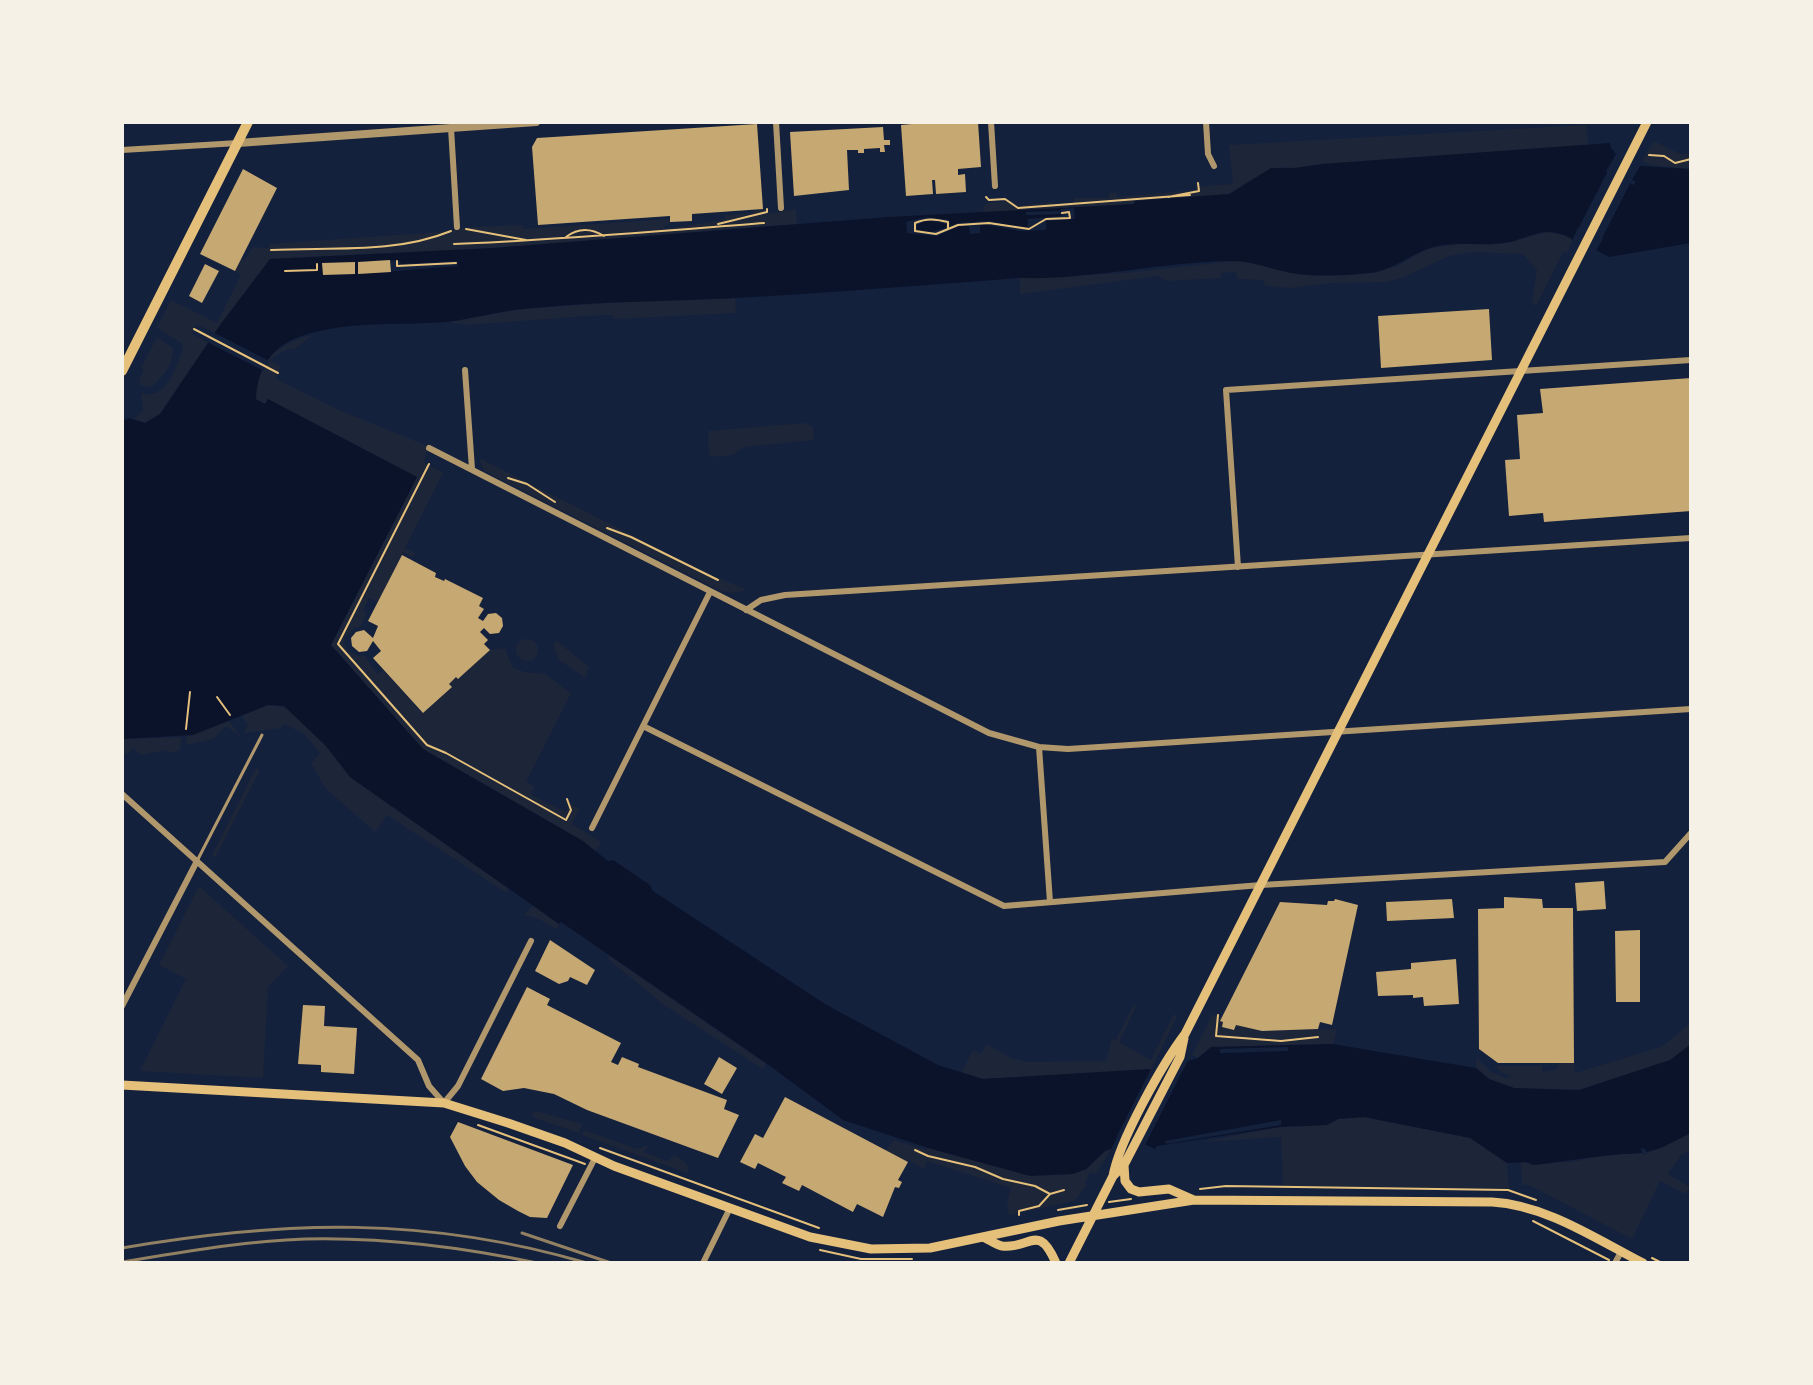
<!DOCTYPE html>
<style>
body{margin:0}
#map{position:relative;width:1813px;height:1385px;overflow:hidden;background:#14213d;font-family:Signika,sans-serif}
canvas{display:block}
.frame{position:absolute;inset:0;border:124px solid #f6f1e7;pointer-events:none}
</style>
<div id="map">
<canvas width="1813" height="1385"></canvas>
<div class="frame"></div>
</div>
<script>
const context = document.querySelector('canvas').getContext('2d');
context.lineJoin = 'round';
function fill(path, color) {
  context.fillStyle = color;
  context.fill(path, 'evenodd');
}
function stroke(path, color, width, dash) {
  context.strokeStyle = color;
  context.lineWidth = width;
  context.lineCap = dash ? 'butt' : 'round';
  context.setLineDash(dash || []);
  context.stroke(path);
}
const green = new Path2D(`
 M1586,125L1588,145L1322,164L1295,168L1284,167L1229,194L1135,201V204L1075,219L888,217L983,212L984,206L987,203L1012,201L1018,206L1051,202L1052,205L1074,203V198H1109V193H1117V197L1196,190V187L1233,184L1229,145Z
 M1654,141L1680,154L1691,153V169L1651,165L1642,161Z
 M763,209L765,214L796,209L797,224L493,248L270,259L215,333L196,324L192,334L209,343L160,414L145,423L134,419L143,411L141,393C167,401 176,367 183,348V344L157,328L171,300L217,323L241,275L235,271L241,259L244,260L253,247L269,248V244L440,232L472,227L522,225L523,229L670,219V224L664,226L665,229L723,220L726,215L753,213V210Z
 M1547,232L1565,235L1573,240L1567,253L1563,252L1536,306L1532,303L1537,270L1523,254L1473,252L1449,256L1404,277L1387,282L1331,283L1291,288L1265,286L1263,280L1237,279L1236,272L1221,273V278L1166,281L1158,276L1020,294V278L1124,273L1235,261L1265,264L1291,273H1373L1397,266L1427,249L1464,243H1507Z
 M735,298L736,313L614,319L613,315H601L467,325L448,322L522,309L637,301Z
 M312,335L294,350L289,348L270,360L281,366L276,379L341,411L428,446L424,463L443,473L405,548L415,553L413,557L403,552L378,602L369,598L363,610L367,613L360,627L354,628L344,638L346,649L358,656L364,655L377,674L383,670L422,713L451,687L449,684L456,677L459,678L490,650L505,648L512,667L524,672L545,674L571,693L526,782L534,786L531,795L566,812L570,804L579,809L572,824L601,842L596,851L423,749L331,645L417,477L267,399L265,404L256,400C256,393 255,385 257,379C263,355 290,340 312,335Z
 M157,337L173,348C174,364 163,377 152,387L140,385L139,380L144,370L141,368Z
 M805,423L813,427L814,440L743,447L733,455L709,457L708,431Z
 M479,458L714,576L747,590L733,593L721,591L484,471Z
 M516 650a11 11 0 1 1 22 0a11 11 0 1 1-22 0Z
 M557,641L589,667L585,678L558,659L553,645Z
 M268,705L289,708L326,746L350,777L509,888L505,892L387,815L375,832L326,789L311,763L320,753L303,733L284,724L281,728L244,733L248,725L242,716Z
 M229,721L240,736L226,726L213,739L186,745L187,736Z
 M182,737L180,750L171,753L167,750L141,755L133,748L127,754L122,752V739Z
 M256,768L260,770L215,858L212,855Z
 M199,886L288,966L268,987L263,1078L140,1071L186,979L159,965Z
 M533,905L559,924L556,929L537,918L524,915Z
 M610,956L766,1064L763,1069L664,1005L608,959Z
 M1137,1004L1119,1042L1151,1060L1174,1014L1177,1016L1151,1070L983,1079L961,1073L973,1050L981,1054L986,1044L1011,1058L1027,1062L1106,1061L1112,1039L1116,1040L1133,1006Z
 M1213,1014L1221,1019L1223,1027L1234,1030L1236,1025L1262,1031L1337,1029L1333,1044L1211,1047L1198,1058L1192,1055Z
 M1691,1023V1044L1671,1060L1579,1090L1514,1088L1489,1079L1476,1068L1477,1058L1491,1072L1506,1078L1511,1076L1502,1073L1493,1063L1497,1066H1542L1543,1072L1558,1069L1559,1063H1574L1575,1073L1661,1047Z
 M536,1111L582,1124L579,1133L535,1118L531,1114Z
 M1364,1117L1471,1138L1507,1163L1509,1189L1283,1186L1281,1137L1200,1142L1280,1127L1327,1125L1338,1119Z
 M584,1130L637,1149L649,1145L644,1152L667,1161L675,1155L686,1163L689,1170L687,1173L582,1135Z
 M1691,1133V1149L1681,1155L1668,1174L1690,1187L1686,1194L1660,1181L1632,1239L1529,1185H1522L1521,1162L1533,1165L1578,1161L1600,1155L1642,1153L1644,1155Z
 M894,1140L926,1150L929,1146L1086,1170L1105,1151L1111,1149L1096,1174L1090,1172L1085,1183L1087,1184L1075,1201L1009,1215L1007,1203L1011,1188L927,1161L924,1169L909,1160L908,1162L885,1151Z`);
const water = new Path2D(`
 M1610,143L1611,148L1616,154L1606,171L1634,185L1636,182L1632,180L1640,166L1691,169V243L1609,257L1596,250L1603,239L1578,227L1573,240C1566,235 1559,233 1551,232C1537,231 1523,239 1510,242C1482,248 1452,239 1425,250C1408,257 1394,268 1376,272C1355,276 1312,277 1291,273C1270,269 1253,261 1231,261C1161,262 1091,280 1020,278C925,285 830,293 736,298C665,302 594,301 524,309C498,311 473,319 446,322C397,326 343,320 296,338C269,349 257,372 256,399L265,404L268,399L417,477L331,645L423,749L583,841L608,861L613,860L650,885L653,891L825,1004L938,1065L983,1079L1149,1069L1176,1083L1188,1061L1198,1058L1211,1047L1333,1044L1476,1068L1489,1079L1514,1088L1579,1090L1670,1060L1691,1044V1133L1661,1148L1647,1152L1644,1148L1641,1149L1642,1153C1605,1154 1570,1161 1533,1165L1527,1162L1507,1163L1470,1138L1364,1117L1338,1119L1327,1125L1280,1127L1157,1146L1155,1149L1119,1133L1111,1149L1105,1151L1086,1169L1073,1174L1030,1176L928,1148L843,1120L766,1063L561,922L559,924L350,777L326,746L284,706L268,705L193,735L122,739V421L129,418L145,423L160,414L220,325L270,259L493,248L888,217L1134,204V201L1229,194L1271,168H1295L1322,164Z`);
const pier = new Path2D(`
 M1618,151L1620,156L1613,170L1629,177L1633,168L1641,162L1594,254L1592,250L1597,240L1581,233L1576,242L1571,243Z
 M1074,208L1075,219L1046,221V230L1020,231L989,225H980V233L970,234L969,226H959L937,236L907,233L906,222L926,217L949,220L950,226L958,223L989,221L1019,228L1028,227V219L1062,216L1061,214L1026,215V212L1061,211V209ZM926,220L946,224V228L927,233L917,229V225Z
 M390,260L400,261L401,264L457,261L458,266L358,274V262Z
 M211,331L269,361L264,371L205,341Z
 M1288,1047V1051L1220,1053V1049Z
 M1151,1069L1177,1082L1143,1149L1117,1136Z
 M1281,1120V1125L1166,1144L1165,1141Z`);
const building = new Path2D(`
 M933,122H978L981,167L958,169V175L965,174L966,192L936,194L935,180H932L933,194L906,196L901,125Z
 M757,124L763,209L692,214V221L670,222V216L538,225L532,147L537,138Z
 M883,127L884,140H890V145H884L885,152H880V148L864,149V153H858V150H847L849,190L794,196L790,132Z
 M243,169L277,188L235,271L200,254Z
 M390,260L391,272L358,274V262Z
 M355,262V274L323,275L322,263Z
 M205,264L219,271L202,303L189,296Z
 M1489,309L1492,360L1381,368L1378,316Z
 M1691,378V511L1544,522L1543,513L1509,516L1505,460L1520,459L1517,415L1543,413L1540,389Z
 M402,555L436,573L435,577L444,581L445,579L483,598L479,606L484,609L478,618L483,621L488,614L496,613L502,618L503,626L499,633L490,634L484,628L480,632L488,640L484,644L490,650L458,679L456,677L449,684L452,687L423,713L373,658L381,651L373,641L367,651L359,652L352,646L351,638L356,632L364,630L373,638L378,626L368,621Z
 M1604,881L1606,909L1577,911L1575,883Z
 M1504,897L1542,899L1543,908H1573L1574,1063H1498L1479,1049L1478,909L1504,908Z
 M1335,899L1358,905L1332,1025L1320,1022L1318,1029L1262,1031L1236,1025L1234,1030L1222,1027L1223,1022L1220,1021L1280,902L1327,905L1328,901H1334Z
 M1452,899L1454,918L1387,921L1386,902Z
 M1640,930V1002H1616L1615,931Z
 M550,940L595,970L587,985L570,977L568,981L559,984L535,971Z
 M1456,959L1459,1004L1424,1006L1423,997L1413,998V995L1378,996L1376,972L1411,969V963Z
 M527,987L550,999L547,1005L621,1043L611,1062L618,1065L622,1057L639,1064L638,1067L727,1100L724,1109L739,1115L718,1158L587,1110L554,1094L524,1088L503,1091L481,1079Z
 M303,1005L325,1006L324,1026L357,1028L354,1074L321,1072V1065L298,1064Z
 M719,1057L737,1068L722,1094L704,1084Z
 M785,1097L908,1162L898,1180L902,1182L899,1188L895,1187L883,1217L857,1204L853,1212L802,1185L799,1191L782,1183L786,1177L758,1163L755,1169L740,1162L755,1134L763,1138Z
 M458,1122L573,1165L547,1218L530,1217L518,1211L499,1200L477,1182L465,1166L450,1137Z`);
const path = new Path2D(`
 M1649,155L1664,156L1675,163L1691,159
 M986,197L989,200L1005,199L1018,208L1190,195
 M1168,197L1199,191L1198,183
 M718,224L767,212V209
 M466,229L526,240
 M948,229V222C935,219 927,218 915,223V231L936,234L958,225L989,223L1029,229L1046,219L1070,218L1069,212L1062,213
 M566,237C579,227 591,228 604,236
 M454,244C558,240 661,231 764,223
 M271,250C330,247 395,254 451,231
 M397,261V266L456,263
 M285,271L317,270V264
 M194,329L278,373
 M429,464L338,644L427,745L446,753L566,820L571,810L567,799
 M508,478L527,484L555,502
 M607,528L631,537L718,580
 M217,697L230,715
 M186,729L190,692
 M1218,1015L1216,1036L1281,1041L1318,1037
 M478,1125L585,1164
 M600,1148L819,1228
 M915,1150L928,1156L975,1167L1003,1179L1035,1186L1050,1194L1064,1190
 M1200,1189L1226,1186L1508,1190L1536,1200
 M1109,1202L1131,1199
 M1058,1210L1087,1205
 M1019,1215V1211L1039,1206L1050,1194
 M1533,1221L1609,1260
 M820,1250L861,1259H912
 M1652,1258L1662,1263`);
const service = new Path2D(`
 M197,861L262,735`);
const minor = new Path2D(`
 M453,122L451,128L457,227
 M776,122L781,208
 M991,122L995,186
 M1206,122L1208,154L1214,166
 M122,150L238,143
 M465,370L472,469
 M429,448L989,733L1039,747L1068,749L1691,709
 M1238,567L1226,390L1691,360
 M746,610L761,600L785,595L1691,538
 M643,726L1004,906L1261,885L1665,862L1691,833
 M1039,747L1050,902
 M122,794L418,1060L429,1086L444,1103L458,1086L531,941
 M592,828L710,592
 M122,1006L197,861
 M560,1226L595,1158
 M703,1263L730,1208
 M1615,1263L1621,1252`);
const tertiary = new Path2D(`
 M238,143L536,122`);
const secondary = new Path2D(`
 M122,1085L444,1103L508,1123L565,1143L614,1166L810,1237L871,1249L930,1248L1059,1221L1194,1200L1492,1202C1546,1205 1596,1239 1643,1263
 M1124,1165L1125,1181L1131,1189L1139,1192L1169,1189L1194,1200
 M1113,1176L1124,1165L1180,1057L1184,1038
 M983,1237C988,1239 996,1245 1002,1246C1031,1249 1038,1222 1056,1263
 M1069,1263L1113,1176C1119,1141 1163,1063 1185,1034L1647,122`);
const primary = new Path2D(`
 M122,371L248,122`);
const rail = new Path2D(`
 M522,1233L611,1263
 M122,1248C285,1220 426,1216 587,1263
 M122,1262C183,1252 244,1241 305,1239C384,1237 461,1247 537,1263`);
fill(green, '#1d2539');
fill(water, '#0b132b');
fill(pier, '#14213d');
fill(building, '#c6a872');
stroke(path, '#e5c07b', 2);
stroke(service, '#b1986c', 3);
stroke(minor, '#b1986c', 6);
stroke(tertiary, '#b1986c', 8);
stroke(secondary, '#e5c07b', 9);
stroke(primary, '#e5c07b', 10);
stroke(rail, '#918062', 3);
</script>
